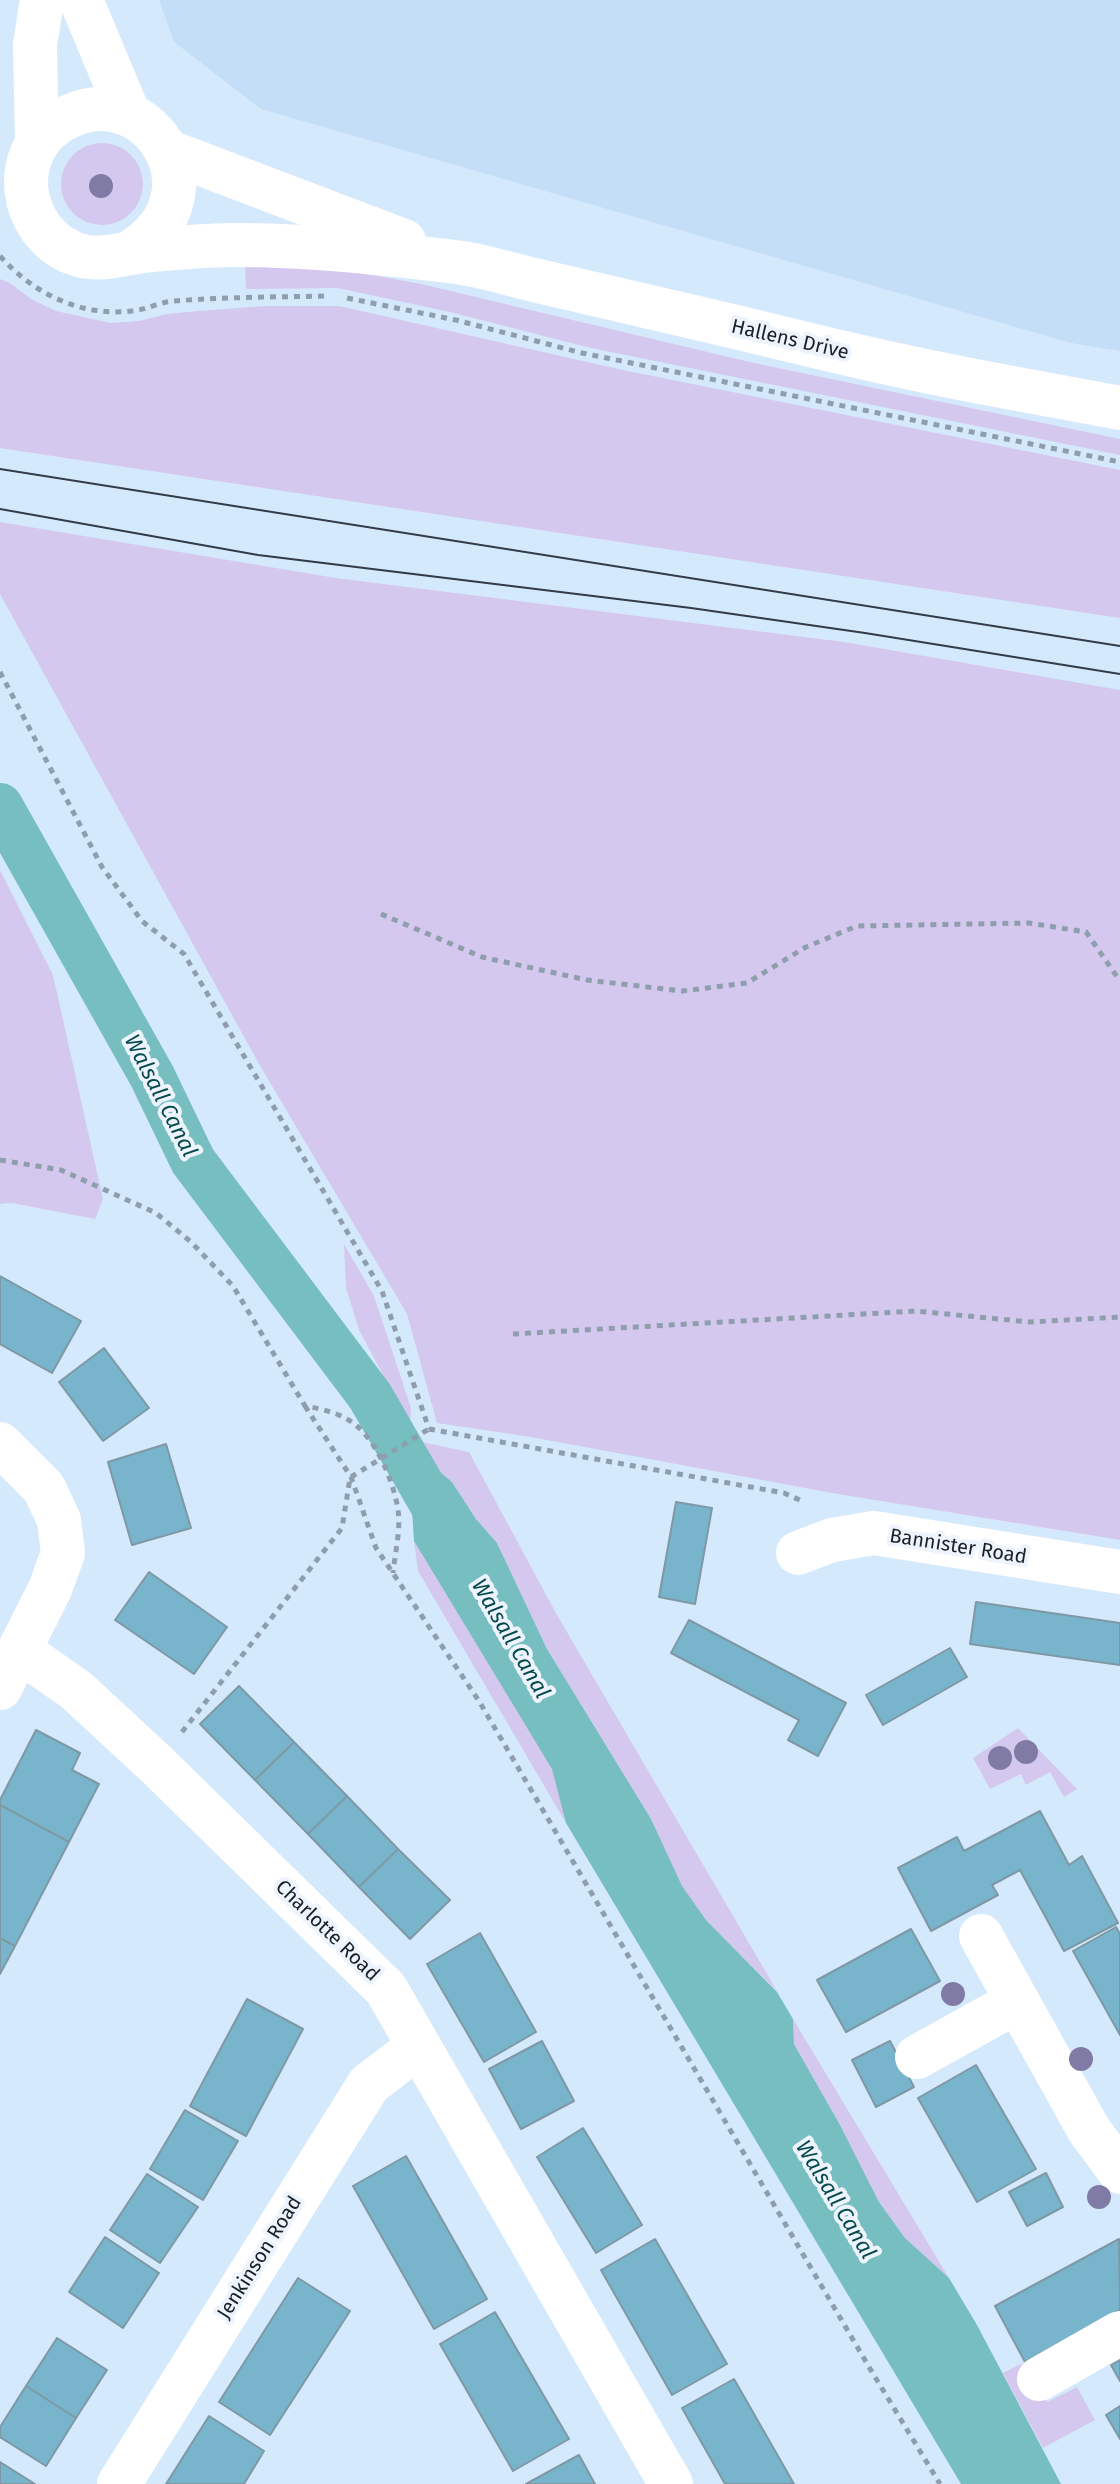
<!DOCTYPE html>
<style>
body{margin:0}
canvas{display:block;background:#d5e9fd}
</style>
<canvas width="1120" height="2484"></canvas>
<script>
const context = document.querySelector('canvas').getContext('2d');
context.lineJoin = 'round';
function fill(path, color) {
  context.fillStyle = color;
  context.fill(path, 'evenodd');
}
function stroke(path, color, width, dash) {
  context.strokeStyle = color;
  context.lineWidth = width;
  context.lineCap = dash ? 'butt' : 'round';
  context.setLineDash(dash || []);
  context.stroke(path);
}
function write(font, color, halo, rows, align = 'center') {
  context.font = font + ' "Fira Sans",sans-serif';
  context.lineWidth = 8;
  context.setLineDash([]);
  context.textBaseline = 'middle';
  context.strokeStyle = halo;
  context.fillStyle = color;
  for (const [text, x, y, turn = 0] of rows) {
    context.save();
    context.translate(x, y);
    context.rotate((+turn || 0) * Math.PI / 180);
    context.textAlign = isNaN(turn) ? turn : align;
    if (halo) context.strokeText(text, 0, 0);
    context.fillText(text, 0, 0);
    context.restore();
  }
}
const built = new Path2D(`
 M159,0H1120V351L1071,343L261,109L174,42Z`);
const green = new Path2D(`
 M61 184a41 41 0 1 1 82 0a41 41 0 1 1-82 0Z
 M245,264L351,271L421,284L754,363L1120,439V455L591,348L454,313L338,288L246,289Z
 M0,279L10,283L31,299L56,311L111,323L139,321L167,314L198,311L265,306H339L623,370L1120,470V618L0,448Z
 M0,522L336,578L844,642L1120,690V1540L832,1493L531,1437L437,1423L407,1314L259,1064L0,594Z
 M0,870L53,975L103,1199L95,1219L12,1203L0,1204Z
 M344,1244L374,1296L411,1408L410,1425L359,1330L346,1288Z
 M417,1441L469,1452L557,1615L777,1991L706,1920L681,1886L651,1819L547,1649L497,1543L476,1519L452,1482L428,1462Z
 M414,1541L553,1769L566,1823L418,1571Z
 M1018,1728L1077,1789L1064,1797L1050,1772L1026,1785L1021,1774L990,1789L973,1758Z
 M793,2019L949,2278L905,2238L879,2202L840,2125L794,2044Z
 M1025,2362L1047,2402L1077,2387L1095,2420L1043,2448L1003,2373Z`);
const water = new Path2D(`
 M428,1462L452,1482L476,1519L497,1543L547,1649L651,1819L682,1886L706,1920L777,1992L793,2019L794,2044L840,2125L879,2202L905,2238L949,2278L977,2325L1061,2484H961L566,1823L552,1769L414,1541L411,1495L404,1478Z`);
const canal = new Path2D(`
 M0,806L152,1076L193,1161L370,1396L444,1524`);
const building = new Path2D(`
 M0,1276L81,1321L52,1373L0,1344Z
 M104,1348L149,1408L103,1441L59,1382Z
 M166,1444L191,1528L132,1545L108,1462Z
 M676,1502L712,1508L695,1604L659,1597Z
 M149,1572L227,1627L194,1674L115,1620Z
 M976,1602L1120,1623V1665L970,1644Z
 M689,1620L846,1703L818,1756L788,1740L799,1720L671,1653Z
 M950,1648L967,1677L883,1725L866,1695Z
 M239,1686L294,1742L255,1780L200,1724Z
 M36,1730L80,1753L72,1770L99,1784L69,1842L0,1805V1800Z
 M294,1742L347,1796L308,1834L255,1780Z
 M347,1796L398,1849L359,1887L308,1834Z
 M0,1805L69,1842L15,1946L0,1938Z
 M1040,1811L1069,1865L1082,1856L1118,1923L1064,1951L1020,1870L992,1885L998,1895L931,1931L898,1868L957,1837L964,1851Z
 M398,1849L450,1900L410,1939L359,1887Z
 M1116,1927L1120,1934V2035L1073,1951Z
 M911,1929L940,1981L846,2032L817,1980Z
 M480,1933L536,2032L484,2062L427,1964Z
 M0,1938L15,1946L0,1974Z
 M247,1999L303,2029L246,2136L190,2106Z
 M542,2041L574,2101L521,2129L489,2069Z
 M890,2041L914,2087L876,2107L852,2060Z
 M976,2065L1036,2169L977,2202L918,2098Z
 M185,2110L238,2141L203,2200L150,2169Z
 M583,2128L642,2225L596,2253L537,2157Z
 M406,2156L487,2299L434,2329L353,2186Z
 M1046,2173L1063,2207L1027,2226L1009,2192Z
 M147,2174L198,2207L160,2263L110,2230Z
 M105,2237L159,2273L123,2328L69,2292Z
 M655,2239L727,2364L672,2395L601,2270Z
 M1119,2239L1120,2310L1025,2362L995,2306Z
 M298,2278L350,2311L270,2435L219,2402Z
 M495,2312L569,2439L513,2471L440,2344Z
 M57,2338L107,2370L76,2418L26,2386Z
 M1120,2360V2381L1111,2365Z
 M734,2379L794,2484H725L682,2408Z
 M26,2386L76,2418L46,2466L0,2437V2427Z
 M1120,2406V2439L1106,2415Z
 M209,2416L264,2451L244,2484H166Z
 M579,2455L595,2484H526Z
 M0,2462L35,2484H0Z`);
const path = new Path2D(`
 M0,256C33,293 80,317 132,311C146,310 159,302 174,301C225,297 277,297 329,296
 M347,298L456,320L582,353L1120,462
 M0,672L102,867L142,921L184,954L382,1291L429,1429
 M381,914L482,957L587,980L682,991L747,983L806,947L857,926L1029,923L1086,932L1120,981
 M0,1160L61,1170L156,1213L191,1242L233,1286L305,1406C323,1409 343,1414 357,1426C378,1444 394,1483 398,1510C401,1529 395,1553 393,1573
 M513,1334L916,1311L1030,1322L1120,1317
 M305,1406L351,1477L376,1548L479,1701L869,2367L940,2484
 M429,1429L784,1493L804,1502
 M351,1477L429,1429
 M182,1732L342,1528L350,1478`);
const minor = new Path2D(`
 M81,0L129,115
 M37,143L35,45L42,0
 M167,151L404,241
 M132,251C227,192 143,69 59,122C8,154 19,231 73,253C100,264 125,252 152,250C179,248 207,245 234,245C308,245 382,253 455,262C482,265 508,274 534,280C587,292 640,305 693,317C763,333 832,351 902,366C974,382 1047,394 1120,408
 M0,1444L44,1488L59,1520L63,1553L50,1589L0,1688
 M798,1553L832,1540L874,1533L1120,1572
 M20,1651L76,1690L156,1764L386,1989L671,2484
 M981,1936L1089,2130L1120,2172
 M917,2057L1016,2002
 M1039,2379L1120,2333
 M119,2484L369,2084L418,2047`);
const tram = new Path2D(`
 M0,469L1120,646
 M0,509L258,555L691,608L865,633L1120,674`);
const trees = [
 [101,186],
 [1026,1752],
 [1000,1758],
 [953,1994],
 [1081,2059],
 [1099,2197]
];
const streetNames = [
 ["Hallens Drive",790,340,13],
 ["Bannister Road",958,1547,9],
 ["Charlotte Road",327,1931,44],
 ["Jenkinson Road",260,2258,-58]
];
const waterNames = [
 ["Walsall Canal",160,1096,63],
 ["Walsall Canal",510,1639,60],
 ["Walsall Canal",835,2200,59]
];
fill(built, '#c5def8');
fill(green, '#d5c8ef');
fill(water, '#77bec1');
stroke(canal, '#77bec1', 46);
fill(building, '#78b5cd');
stroke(building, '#7e99a4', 2);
stroke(path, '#8f9ead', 5, [6, 6]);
stroke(minor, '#fff', 44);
stroke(tram, '#333c45', 2);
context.fillStyle = '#807ba4';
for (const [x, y] of trees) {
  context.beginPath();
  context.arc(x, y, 12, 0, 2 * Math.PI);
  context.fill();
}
write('20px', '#192027', '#edf4fd', streetNames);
write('italic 22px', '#05494c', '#edf4fd', waterNames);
</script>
